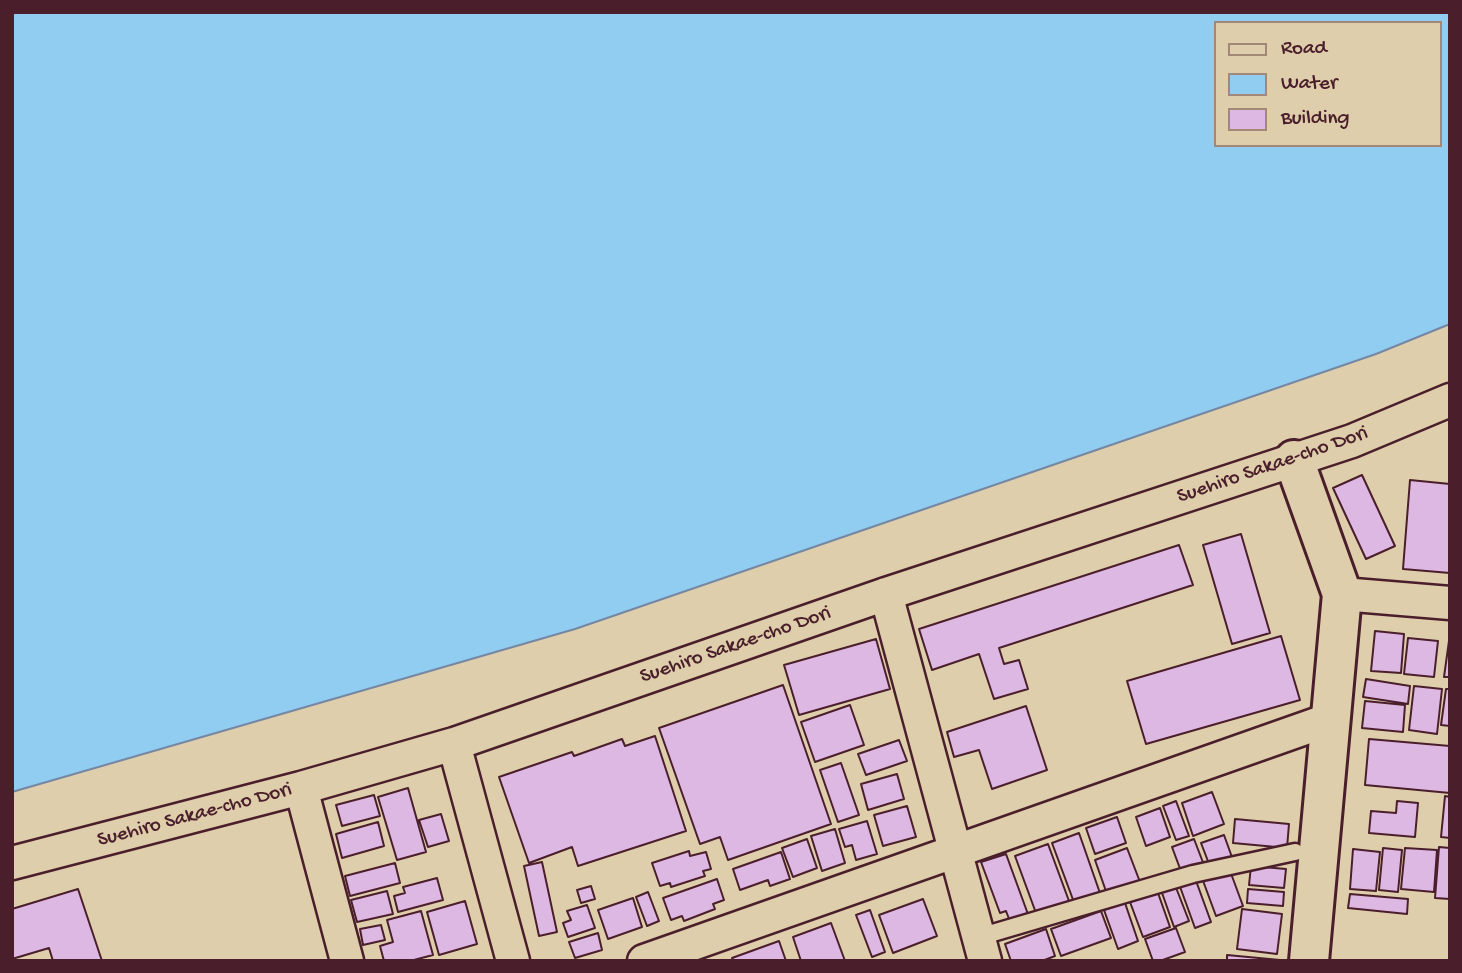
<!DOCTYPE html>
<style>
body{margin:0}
#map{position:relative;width:1462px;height:973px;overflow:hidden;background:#dfceab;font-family:"Gochi Hand",sans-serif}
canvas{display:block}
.frame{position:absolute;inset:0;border:14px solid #4a1f2b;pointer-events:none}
.legend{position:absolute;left:1214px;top:21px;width:228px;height:126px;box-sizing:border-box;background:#dfceab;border:2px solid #a38878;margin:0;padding:9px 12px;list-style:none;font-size:21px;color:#4a1f2b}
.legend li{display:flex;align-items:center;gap:14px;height:35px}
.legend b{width:35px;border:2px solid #a38878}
</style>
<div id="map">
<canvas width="1462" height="973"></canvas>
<div class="frame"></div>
<ul class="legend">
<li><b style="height:9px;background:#dfceab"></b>Road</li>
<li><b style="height:19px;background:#91cdf1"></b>Water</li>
<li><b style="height:19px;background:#ddb8e2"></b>Building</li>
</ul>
</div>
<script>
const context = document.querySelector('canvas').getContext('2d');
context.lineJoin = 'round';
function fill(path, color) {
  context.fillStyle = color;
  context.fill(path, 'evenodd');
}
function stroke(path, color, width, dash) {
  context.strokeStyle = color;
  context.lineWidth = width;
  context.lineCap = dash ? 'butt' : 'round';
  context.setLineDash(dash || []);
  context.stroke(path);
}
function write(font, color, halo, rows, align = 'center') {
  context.font = font + ' "Gochi Hand",sans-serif';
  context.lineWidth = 6;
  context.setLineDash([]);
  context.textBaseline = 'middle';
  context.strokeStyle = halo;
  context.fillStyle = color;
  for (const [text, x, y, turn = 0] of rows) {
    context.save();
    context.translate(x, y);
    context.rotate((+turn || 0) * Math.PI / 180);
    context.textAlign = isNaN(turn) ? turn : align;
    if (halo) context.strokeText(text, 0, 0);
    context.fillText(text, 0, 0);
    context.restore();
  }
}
const water = new Path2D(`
 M12,12H1450V324L1376,354L575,629L12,792ZM1215,23H1439V145H1215Z`);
const building = new Path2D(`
 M1362,475L1395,546L1366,559L1333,488Z
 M1410,480L1450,484V573L1403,569Z
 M1241,534L1270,633L1232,644L1203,545Z
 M1179,545L1193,585L999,648L1004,664L1019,660L1028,689L994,699L979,654L932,670L919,629Z
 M1375,631L1404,634L1401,673L1371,671Z
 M1281,636L1300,700L1146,744L1127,681Z
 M1408,638L1438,641L1434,677L1404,674Z
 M876,639L890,689L799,715L784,665Z
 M1449,641H1450V677H1444Z
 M1366,679L1410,686L1408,704L1363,697Z
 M783,685L831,824L728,860L720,837L700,844L659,728Z
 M1414,686L1442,689L1437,734L1409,730Z
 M1446,689H1450V726L1441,725Z
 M1365,701L1405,705L1403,732L1362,728Z
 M850,705L864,745L815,762L801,722Z
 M1026,706L1047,770L992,789L979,750L954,757L947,732Z
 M655,736L686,831L578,866L572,847L529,863L499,777L572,752L574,756L622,739L625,746Z
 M1369,739L1450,746V793L1365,785Z
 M899,740L907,761L866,775L858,754Z
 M841,763L859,815L838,822L820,770Z
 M897,774L904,799L868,810L861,784Z
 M408,788L426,852L397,860L378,797Z
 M1212,792L1224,824L1193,836L1182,803Z
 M374,795L380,816L342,826L336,805Z
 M1445,796L1450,797V838L1441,837Z
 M1176,801L1189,836L1176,840L1163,806Z
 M1397,801L1418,803L1415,837L1369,833L1371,811L1396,813Z
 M907,806L916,837L883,846L874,815Z
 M1160,808L1170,837L1146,846L1136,817Z
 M441,814L449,841L428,847L419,820Z
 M1117,817L1126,843L1095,854L1086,828Z
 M1235,819L1289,824L1287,848L1233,843Z
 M867,821L877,854L856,860L852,845L845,847L839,829Z
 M378,822L384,846L342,858L336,834Z
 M835,829L845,863L822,871L811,836Z
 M1079,833L1101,896L1075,905L1052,843Z
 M1224,835L1233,860L1211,869L1201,843Z
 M807,839L817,868L793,877L782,848Z
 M1194,839L1204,865L1182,874L1172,847Z
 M1048,844L1069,901L1036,913L1015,856Z
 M1439,847L1450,848V899L1435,898Z
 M1127,848L1140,882L1107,894L1095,860Z
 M1383,848L1402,850L1398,892L1379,890Z
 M1405,848L1437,850L1434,892L1401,889Z
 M1353,849L1380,852L1376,891L1350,889Z
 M689,851L690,856L706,852L711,869L703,871L705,876L671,887L670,883L660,886L652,863Z
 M781,852L790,879L770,886L768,880L740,890L733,869Z
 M1006,854L1029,917L1011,924L1006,911L1000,913L981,862Z
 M542,862L557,932L539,936L524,866Z
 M395,863L400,883L350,896L345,876Z
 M1251,866L1286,869L1284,888L1249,885Z
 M1229,868L1243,906L1216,916L1202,878Z
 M437,878L443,900L398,912L394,896L405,893L403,887Z
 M1195,878L1211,922L1195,928L1179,884Z
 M717,879L724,900L713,904L715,909L684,921L682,916L671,920L663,898Z
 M1175,885L1189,921L1174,927L1161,890Z
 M591,886L595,899L581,903L577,890Z
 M78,889L102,961H53L49,948L12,959V909Z
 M1248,889L1284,892L1283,906L1247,903Z
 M387,891L393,914L357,922L351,900Z
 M648,892L659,921L647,926L636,897Z
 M1158,893L1170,927L1143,937L1130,902Z
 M1350,894L1408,899L1407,914L1348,908Z
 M633,898L642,927L608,939L598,910Z
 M923,899L937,936L893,953L879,915Z
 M465,901L477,944L439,955L427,912Z
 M1125,903L1138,941L1118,949L1104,910Z
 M587,905L595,928L568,937L563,923L571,920L567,911Z
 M1242,909L1282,914L1277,954L1237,949Z
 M870,910L885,952L872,957L856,915Z
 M421,911L433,955L410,961H384L380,946L393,942L387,920Z
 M1101,911L1111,938L1061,956L1051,929Z
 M831,923L845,961H801L793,937Z
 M381,925L385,940L363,945L360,929Z
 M1176,928L1185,952L1160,961H1153L1145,939Z
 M1046,929L1055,956L1042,961H1011L1005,944Z
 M598,933L602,950L575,958L569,942Z
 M779,941L786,961H734L732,958Z
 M1227,955L1280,960L1279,961H1227Z`);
const lane = new Path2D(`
 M979,937L1193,874L1295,852`);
const street = new Path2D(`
 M886,594L985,961
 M1342,594L1450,603
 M454,744L513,961
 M301,788L347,961
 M12,863L301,788L454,744L886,594L1352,441L1450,400
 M644,961L1331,719`);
const secondary = new Path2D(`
 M1294,460L1342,594L1309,961`);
const streetNames = [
 ["Suehiro Sakae-cho Dori",1273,466,-19],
 ["Suehiro Sakae-cho Dori",736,646,-19],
 ["Suehiro Sakae-cho Dori",195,816,-15]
];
fill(water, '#91cdf1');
stroke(water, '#7587a2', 2);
fill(building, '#ddb8e2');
stroke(building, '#4a1f2b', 2);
stroke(lane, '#4a1f2b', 21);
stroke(street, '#4a1f2b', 37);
stroke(secondary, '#4a1f2b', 44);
stroke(lane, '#dfceab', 16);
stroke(street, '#dfceab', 32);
stroke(secondary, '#dfceab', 38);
write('21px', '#4a1f2b', '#dfceab', streetNames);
</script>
